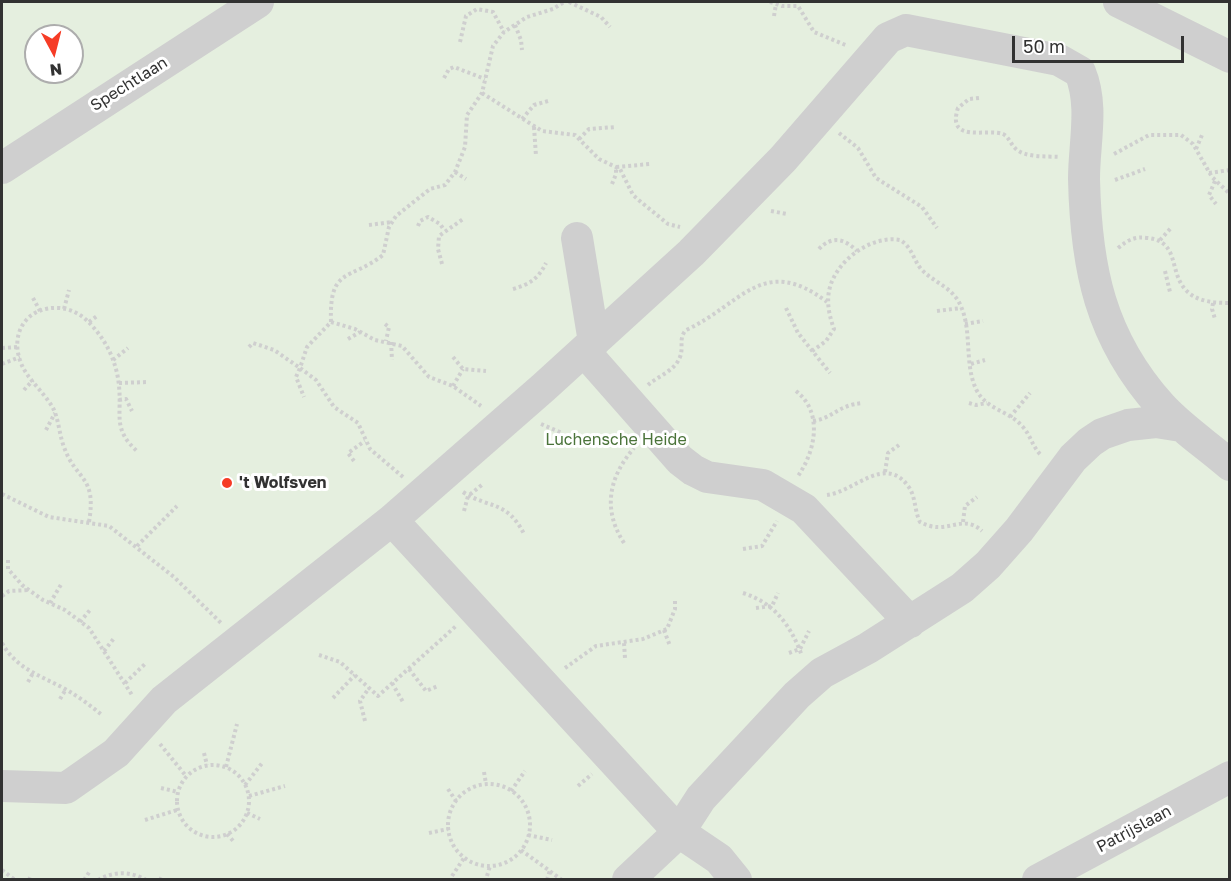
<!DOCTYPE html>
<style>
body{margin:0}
#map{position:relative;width:1231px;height:881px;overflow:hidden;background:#fff;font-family:"Golos Text",sans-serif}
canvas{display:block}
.frame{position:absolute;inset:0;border:3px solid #323232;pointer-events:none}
.north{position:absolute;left:24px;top:24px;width:60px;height:60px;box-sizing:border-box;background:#fff;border:2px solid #adadad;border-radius:50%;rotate:173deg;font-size:16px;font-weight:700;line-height:24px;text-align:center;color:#323232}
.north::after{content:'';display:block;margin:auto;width:21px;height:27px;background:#f63c26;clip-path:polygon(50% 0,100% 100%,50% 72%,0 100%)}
.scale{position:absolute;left:1012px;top:36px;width:172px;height:27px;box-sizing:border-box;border:3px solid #323232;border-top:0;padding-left:8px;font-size:18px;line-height:21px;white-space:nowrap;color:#323232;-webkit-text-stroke:4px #fff;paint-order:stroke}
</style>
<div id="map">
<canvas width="1231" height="881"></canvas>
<div class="frame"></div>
<div class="north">N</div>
<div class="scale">50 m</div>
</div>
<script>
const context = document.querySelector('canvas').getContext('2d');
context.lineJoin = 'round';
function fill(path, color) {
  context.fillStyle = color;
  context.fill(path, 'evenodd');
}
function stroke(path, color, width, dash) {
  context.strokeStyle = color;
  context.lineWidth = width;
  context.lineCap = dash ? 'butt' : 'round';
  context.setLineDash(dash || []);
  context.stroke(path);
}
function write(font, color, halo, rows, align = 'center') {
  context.font = font + ' "Golos Text",sans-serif';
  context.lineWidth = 6;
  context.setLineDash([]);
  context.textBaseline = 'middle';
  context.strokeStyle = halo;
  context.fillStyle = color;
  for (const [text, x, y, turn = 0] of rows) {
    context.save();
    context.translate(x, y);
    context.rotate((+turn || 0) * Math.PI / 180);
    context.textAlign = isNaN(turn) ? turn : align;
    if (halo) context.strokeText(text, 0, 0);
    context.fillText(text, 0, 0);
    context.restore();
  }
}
const green = new Path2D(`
 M2,2H1229V879L2,880ZM36,36H72V72H36Z`);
const path = new Path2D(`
 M569,2L601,17L610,27
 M770,2L782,6H798L814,32L848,46
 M774,16L776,4
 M515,25L521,40L522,50
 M460,42L466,16L477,9L493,12L504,32
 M444,78L449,69L454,67L485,79
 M482,93L542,131L575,135L599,159L620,169L633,195L641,202L668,224L680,227
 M979,98L969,99L958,108C946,144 988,128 1003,134C1009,137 1010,143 1015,148C1024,158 1047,156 1060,157
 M522,119L534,105L548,101
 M534,127L536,156
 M839,133L858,148L876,178L922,207L937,228
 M579,139L589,129L616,127
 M1196,149L1202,135
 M1114,154L1149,135H1181L1193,144L1212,177L1230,194
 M455,172L466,179
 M1209,173L1230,170
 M1115,180L1145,169
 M1215,181L1209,195L1216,204
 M612,184L616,174V167L650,164
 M771,211L787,214
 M369,225L392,222
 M418,226L420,221L428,217L440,224L444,230
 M1160,240L1171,228
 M1118,248C1128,240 1135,236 1148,238C1182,242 1167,275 1189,293C1200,302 1216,303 1230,303
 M819,249C832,235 845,239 857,251
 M442,264L438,249L439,236L463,219
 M1165,271L1170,292
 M513,289C530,284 538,279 546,263
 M33,298L40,311
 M1213,303L1212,309L1215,319
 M786,308L798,333L830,373
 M64,309L69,290
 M937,311L961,308
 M89,322L97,316
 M331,322L355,329L375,340L402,346L429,377L453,386L481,406
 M385,324L389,327L386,341
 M965,324L983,321
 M348,339L360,332
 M391,342L392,360
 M249,347L253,343L274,350L300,368L296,377L304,397
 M2,348L18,347
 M812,351L826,341L834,329C829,315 826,301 830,287C838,259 872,235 900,240C912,247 913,259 921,269C932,281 947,285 957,299C974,325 963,361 976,389C986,410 1008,410 1022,426C1031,435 1032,447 1042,456
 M453,357L463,369L486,371
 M113,360L128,348
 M2,364L20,357
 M971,364L985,360
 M119,383L149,382
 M648,385C658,376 675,371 680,357C684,347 678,339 686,330C741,305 763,253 827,302
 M453,386L463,369
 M24,390L33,380
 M796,391C823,412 816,450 798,476
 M119,400L126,399L132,411
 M969,403L976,405L987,403
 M1010,417L1030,393
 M813,421C834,418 837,405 863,403
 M541,424L562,433
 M46,430L55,413
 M354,461L348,453L365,441
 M885,472L888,453L899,445
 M403,477L370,449L358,423L334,407L316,380L300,368L307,347L331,322C329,266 350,281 383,255L389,227L396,216L430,189L445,185L455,172L465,147L467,115L482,93L493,46L504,32L527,17L553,9L564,2
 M463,492C489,509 507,500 524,534
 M2,494L49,517L109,526L174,577L221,623
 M827,495C854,492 885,454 908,486C916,496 914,510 920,522C948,537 961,512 982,531
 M464,511L468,496L483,484
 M89,522C97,475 76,481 64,447C59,434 59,420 53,408C44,392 27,379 21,363C9,333 27,306 59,308C74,309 85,317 94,328C108,344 117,364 119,386C122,416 112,429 138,452
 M963,522L965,506L977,497
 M624,543C602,509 609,477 634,448
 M137,546L177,506
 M743,549L762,546L777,521
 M8,560V569L22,585L43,600L65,610L89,628L132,695
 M743,593C775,603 791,626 802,656
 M2,596L9,591L29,590
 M50,603L62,583
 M756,608L772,606L778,593
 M80,622L90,610
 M664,630L670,646
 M2,643C16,669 42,676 67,690C79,697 91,706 102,715
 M624,643L625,658
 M104,651L115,637
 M789,653L800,649L809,631
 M319,655L340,662L378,696L456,626
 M565,668L596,646L643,639L667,629L675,609V598
 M409,669L426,691L438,686
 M28,682L33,673
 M125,683L145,664
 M392,683L403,702
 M333,698L355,675
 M60,699L66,689
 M365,721L360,701L369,688
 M160,744L186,776
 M204,753L207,765
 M177 801a36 36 0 1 1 72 0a36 36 0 1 1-72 0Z
 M226,767L237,724
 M484,772L486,784
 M448 825a41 41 0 1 1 82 0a41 41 0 1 1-82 0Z
 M245,785L263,762
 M578,786L592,774
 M161,788L178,792
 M448,789L456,801
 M511,791L525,771
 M249,796L285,786
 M247,813L260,819
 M145,820L177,810
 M429,833L448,829
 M227,834L235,843
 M528,835L552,840
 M521,850L562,880
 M2,870L15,880
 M452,876L464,858
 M487,876L490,866
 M29,880L31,875
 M84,880L90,871
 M98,880C114,871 130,871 146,880
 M160,880L162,876
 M547,880L550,870`);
const minor = new Path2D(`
 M1119,2L1230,57
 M2,168L258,2
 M577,238L594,342
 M584,351L680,460L693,470L707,477L763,485L804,509L910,622
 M392,520L679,832L701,798L797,695L822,673L868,648L962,588L988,565L1019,530L1073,458L1090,442L1102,434L1128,425L1156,422L1181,426
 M2,786L66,788L116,753L164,700L392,520L544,387L691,253L783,159L888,38L906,30L1059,60L1080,72C1094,106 1084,143 1084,179C1086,268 1100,338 1161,406C1181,428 1207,445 1230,465
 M628,880L679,832L719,859L736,880
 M1038,880L1230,777`);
const markers = [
 [227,483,6,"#f63c26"]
];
const streetNames = [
 ["Spechtlaan",129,84,-32],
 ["Patrijslaan",1134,829,-28]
];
const parkNames = [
 ["Luchensche Heide",616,440]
];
const poiNames = [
 ["'t Wolfsven",239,483]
];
fill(green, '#e5efdf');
stroke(path, '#cfcfcf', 4, [3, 3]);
stroke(minor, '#cfcfcf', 32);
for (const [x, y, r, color] of markers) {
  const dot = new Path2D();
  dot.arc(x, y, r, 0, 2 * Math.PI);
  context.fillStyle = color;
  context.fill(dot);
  stroke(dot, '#fff', 2);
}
write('16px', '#323232', '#fff', streetNames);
write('16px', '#4a7339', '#fff', parkNames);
write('bold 16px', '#323232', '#fff', poiNames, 'left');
</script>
